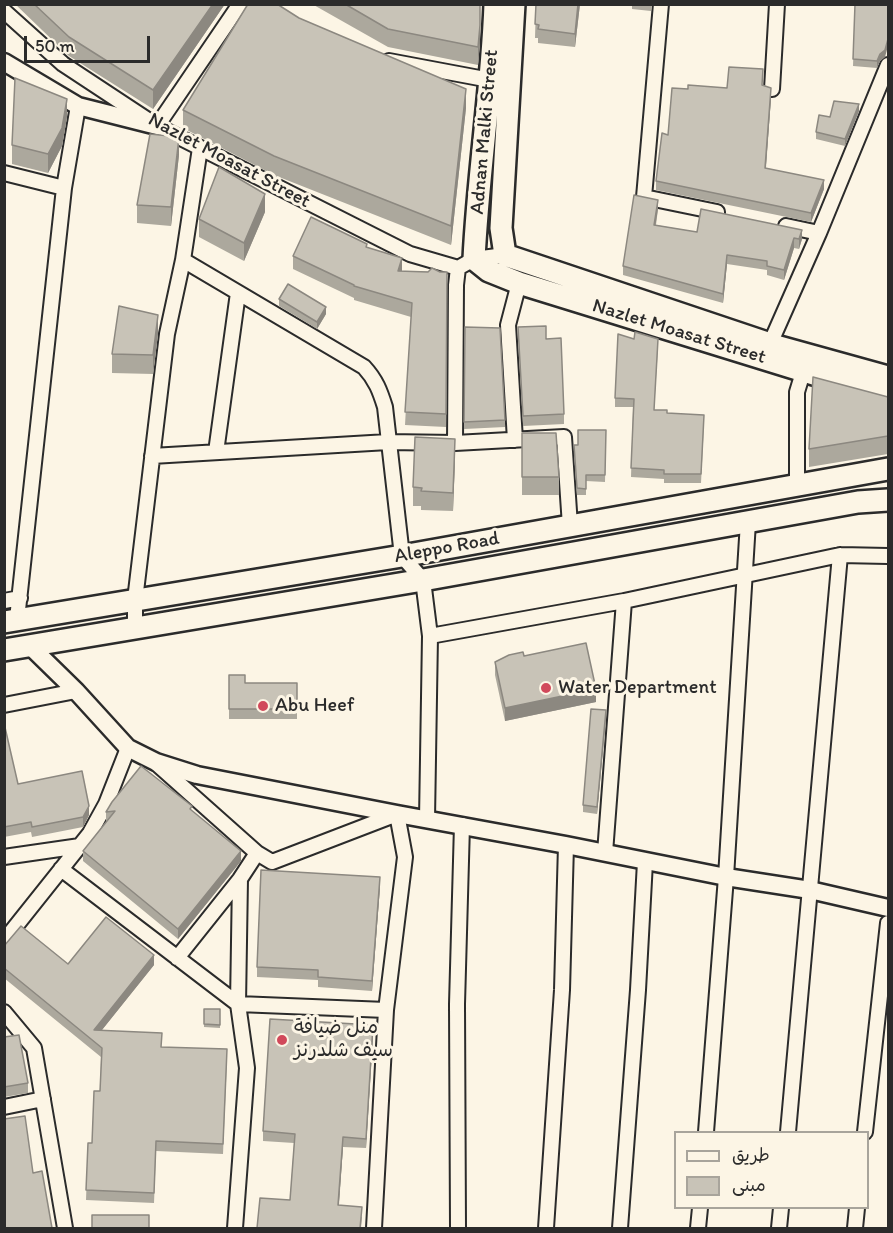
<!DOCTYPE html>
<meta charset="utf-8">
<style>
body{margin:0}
#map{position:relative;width:893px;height:1233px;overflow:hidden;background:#fcf5e5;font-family:Itim,"Playpen Sans Arabic",sans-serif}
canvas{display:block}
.frame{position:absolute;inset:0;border:6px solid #2b2b2b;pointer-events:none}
.legend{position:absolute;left:674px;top:1131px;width:195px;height:78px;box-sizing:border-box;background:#fcf5e5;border:2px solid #a8a49b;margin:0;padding:8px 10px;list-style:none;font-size:18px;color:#2b2b2b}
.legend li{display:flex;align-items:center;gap:12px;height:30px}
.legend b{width:30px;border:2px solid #a8a49b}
.scale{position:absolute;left:24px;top:36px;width:126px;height:27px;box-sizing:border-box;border:3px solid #2b2b2b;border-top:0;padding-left:8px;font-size:18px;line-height:21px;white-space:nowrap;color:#2b2b2b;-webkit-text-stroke:4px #fcf5e5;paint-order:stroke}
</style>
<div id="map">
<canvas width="893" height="1233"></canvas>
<div class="frame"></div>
<ul class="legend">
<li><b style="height:8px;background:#fcf5e5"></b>طريق</li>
<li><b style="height:16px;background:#c8c3b7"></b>مبنى</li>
</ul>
<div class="scale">50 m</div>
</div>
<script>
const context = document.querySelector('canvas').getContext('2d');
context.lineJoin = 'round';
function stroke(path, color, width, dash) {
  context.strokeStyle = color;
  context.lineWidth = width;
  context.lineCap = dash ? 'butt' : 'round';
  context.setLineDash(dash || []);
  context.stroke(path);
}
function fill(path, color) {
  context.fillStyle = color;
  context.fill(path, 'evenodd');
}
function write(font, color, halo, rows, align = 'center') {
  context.font = font + ' Itim,"Playpen Sans Arabic",sans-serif';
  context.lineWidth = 6;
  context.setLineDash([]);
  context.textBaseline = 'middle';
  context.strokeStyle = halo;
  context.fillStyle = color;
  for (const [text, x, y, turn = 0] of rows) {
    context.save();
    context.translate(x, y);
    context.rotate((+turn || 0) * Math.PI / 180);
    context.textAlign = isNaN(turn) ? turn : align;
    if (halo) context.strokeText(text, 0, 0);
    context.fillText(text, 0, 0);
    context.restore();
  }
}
const minor = new Path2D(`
 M661,4L644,197L717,212
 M4,11L63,64L157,126L410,254L458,268L474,259L505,255
 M389,61L490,80
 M772,89L777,4
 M157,126L240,4
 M4,173L64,188
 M786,226L819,233
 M183,260L364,367C376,380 380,391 385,407L402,556L423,580L430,636L427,819
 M770,344L819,233L888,65
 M515,440L508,325L519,283
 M455,443L456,285L458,268
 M216,452L238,293
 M152,456L388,442L455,443L564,437L570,526
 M797,486V392L804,369
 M4,601L20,598
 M17,619L64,188L78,106
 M135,627V600L167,334L183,260L200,148
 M430,636L624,601L840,555L888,556
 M4,705L76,691
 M157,764L257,853L272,862L397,814L405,857L386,1010L374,1228
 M605,853L624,601
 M4,857L80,846
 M61,869L238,1004L247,1068L235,1228
 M240,879L238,1004L386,1010
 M4,941L90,833L106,804L128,748
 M177,958L240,879L257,853
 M4,1012L34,1048L65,1228
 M4,1107L43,1099
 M706,1132L726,877L748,522
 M788,1132L840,555
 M865,1132L888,923
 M458,1228L457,1004L462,825
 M546,1228L562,990L566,845
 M620,1228L638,990L645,862
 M698,1228L700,1208
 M779,1228L781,1208
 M855,1228L857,1208`);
const tertiary = new Path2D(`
 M4,62L78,106L157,126
 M30,646L76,691L128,748L156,762L197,775L397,814L566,845L726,877L810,890L888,908`);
const primary = new Path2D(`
 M495,4C492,89 478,174 474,259L489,271L519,283L888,397
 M514,4L501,228L505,255L776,346L888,377
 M4,622L402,556L888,469
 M4,650L423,580L858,502L888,500`);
const wall = new Path2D(`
 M15,4H225L153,109L69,56Z
 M312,4H480V43L478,65L388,47Z
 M536,4H580L575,47L538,43V38H535Z
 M632,4H652L651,11L632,9Z
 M855,4L885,57L880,61L877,68L853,66Z
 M299,18L466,108L451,245L274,175L183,128V110Z
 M762,85L771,98L766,168L824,189L811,222L656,190V181L668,135L688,89L727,88Z
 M859,111L845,146L816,139V132L830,117Z
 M67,117L62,146L48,173L12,164V145Z
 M179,155L171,226L137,223V205Z
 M658,209L656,225L697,232L802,239L799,249L794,248L784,280L767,275V270L727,264L723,303L623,275V266Z
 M265,212L244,261L199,237V219Z
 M367,247L402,271L447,272L446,427L405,425L411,317L354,300V298L293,269V256Z
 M279,299L326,314L317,329L279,306Z
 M465,327L505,420V427L464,429Z
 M518,327L546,339L564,414V424L523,426Z
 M158,334L153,374L112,373V354Z
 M658,348L654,410L704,424L701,483H664V479L631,477L633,407H615V398Z
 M888,397V454L809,467V449Z
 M606,430L605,482L586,481V495H577L574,451L578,445Z
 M522,433L559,477V495H522Z
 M455,458L453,511L421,510V506H413V487Z
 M495,662L596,702L505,721L495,675Z
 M229,675L245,683H297V719H229Z
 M606,717L597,814L583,812V805Z
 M4,723L18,784L89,815L83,827L32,837L31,832L4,837Z
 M112,802L192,811L241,861L178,939L83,861V851L106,822V812Z
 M380,887L372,991L318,987V980L257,977V967Z
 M4,946L68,964L154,965L101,1031L162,1047L227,1059L223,1154L156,1151L154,1203L86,1200L88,1143H92L100,1091L101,1057L4,978Z
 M204,1009H220V1028L204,1027Z
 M373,1035L366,1148L343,1147L339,1205L362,1217L361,1228H257L290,1200L294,1143L263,1141V1131Z
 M4,1037L28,1083V1093L4,1097Z`);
const shadedWall = new Path2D(`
 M213,4H225L153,109V90Z
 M578,4H580L575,47V34Z
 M480,25V43L478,65V47Z
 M888,39V46L885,57L880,61L877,68V61Z
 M771,88V98L765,178V168Z
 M466,89V108L451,245V226Z
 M67,99V117L62,146L48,173V154Z
 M859,104V111L845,146V139Z
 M179,137V155L171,226V207Z
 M824,180V189L811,222V213Z
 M265,194V212L244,261V243Z
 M658,200V209L654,234V225Z
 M802,230V239L799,249V239Z
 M794,238V248L784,280V270Z
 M727,255V264L723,303V294Z
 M402,258V271H398Z
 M326,307V314L317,329V322Z
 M158,315V334L153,374V355Z
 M455,439V458L453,511V493Z
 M596,689V702L505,721V708Z
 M606,710V717L597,814V807Z
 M89,806V815L83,827V817Z
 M241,851V861L178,939V929Z
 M380,877V887L372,991V981Z
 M154,955V965L94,1040V1030Z
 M373,1025V1035L366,1148V1139Z
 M343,1137V1147L338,1215V1205Z`);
const building = new Path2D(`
 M34,4H213L153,90L69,37Z
 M248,4H277L299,18L466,89L451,226L274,156L183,110Z
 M345,4H480V25L478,47L388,29Z
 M536,4H578L575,34L538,29L539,25L535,24Z
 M855,4H888V39L885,50L880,54L877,61L853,59Z
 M729,67L763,69L762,85L771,88L765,168L824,180L811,213L656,181L662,133L668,135L672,88L688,89V85L727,88Z
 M15,78L67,99L62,128L48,154L12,145Z
 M834,101L859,104L845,139L816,132L819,115L830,117Z
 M150,134L179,137L171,207L137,205Z
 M219,167L265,194L244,243L199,219Z
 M634,195L658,200L654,225L697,232L701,209L802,230L799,239L794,238L784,270L767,266V261L727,255L723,294L623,266Z
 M311,217L367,244L366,247L402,258L398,271L428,272L432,268L440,272H447L446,414L405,412L412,303L354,286V285L293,256Z
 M288,284L326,307L317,322L279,299Z
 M119,306L158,315L153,355L112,354Z
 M546,326V339L561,338L564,414L523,416L518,327Z
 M465,327L500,328L505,420L464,422Z
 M635,332L658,339L654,410H667V413L704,415L701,474H664V470L631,468L634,399L615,398L618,334L634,339Z
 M813,377L888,397V436L809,449Z
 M578,430H606L605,475H586V489L577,488L574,445H578Z
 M522,433H556L559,477H522Z
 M415,437L455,439L453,493L421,491L422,488L413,487Z
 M586,643L596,689L505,708L495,662L509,655L523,652L524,656Z
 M229,675H245V683H297V709H229Z
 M591,709L606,710L597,807L583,805Z
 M4,723L18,784L82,771L89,806L83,817L32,827L31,822L4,827Z
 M141,766L192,806L190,809L241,851L178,929L83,851L115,811L106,812L112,802Z
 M261,870L380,877L372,981L318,977V970L257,967Z
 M106,917L154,955L94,1030L162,1033L161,1047L227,1049L223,1144L156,1141L154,1193L86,1190L88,1143H92L94,1091H100L102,1048L4,968V946L21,926L68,964Z
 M204,1009H220V1025L204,1024Z
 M270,1019L373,1025L366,1139L343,1137L338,1205L362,1207L360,1228H257L260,1198L290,1200L295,1134L263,1131Z
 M19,1035L28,1083L4,1087V1037Z
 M25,1116L33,1173L42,1171L52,1228H4V1119Z
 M92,1215H149V1228H92Z`);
const markers = [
 [546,688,6,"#d1495b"],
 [263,706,6,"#d1495b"],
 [282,1040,6,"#d1495b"]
];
const streetNames = [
 ["Adnan Malki Street",485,132,-85],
 ["Nazlet Moasat Street",229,161,28],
 ["Nazlet Moasat Street",679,332,17],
 ["Aleppo Road",447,548,-10]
];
const poiNames = [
 ["Water Department",558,688],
 ["Abu Heef",275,706],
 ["منل ضيافة",294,1028],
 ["سيف شلدرنز",294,1051]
];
stroke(minor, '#2b2b2b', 18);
stroke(tertiary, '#2b2b2b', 21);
stroke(primary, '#2b2b2b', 26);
stroke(minor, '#fcf5e5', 14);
stroke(tertiary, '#fcf5e5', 16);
stroke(primary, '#fcf5e5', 21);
fill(wall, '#aca89d');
fill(shadedWall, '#8c8880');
fill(building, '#c8c3b7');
stroke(building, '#8c8880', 1.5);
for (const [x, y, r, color] of markers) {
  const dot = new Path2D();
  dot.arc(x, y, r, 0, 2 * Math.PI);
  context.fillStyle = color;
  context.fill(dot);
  stroke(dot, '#fcf5e5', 2);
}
write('20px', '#2b2b2b', '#fcf5e5', streetNames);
write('20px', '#2b2b2b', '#fcf5e5', poiNames, 'left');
</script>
